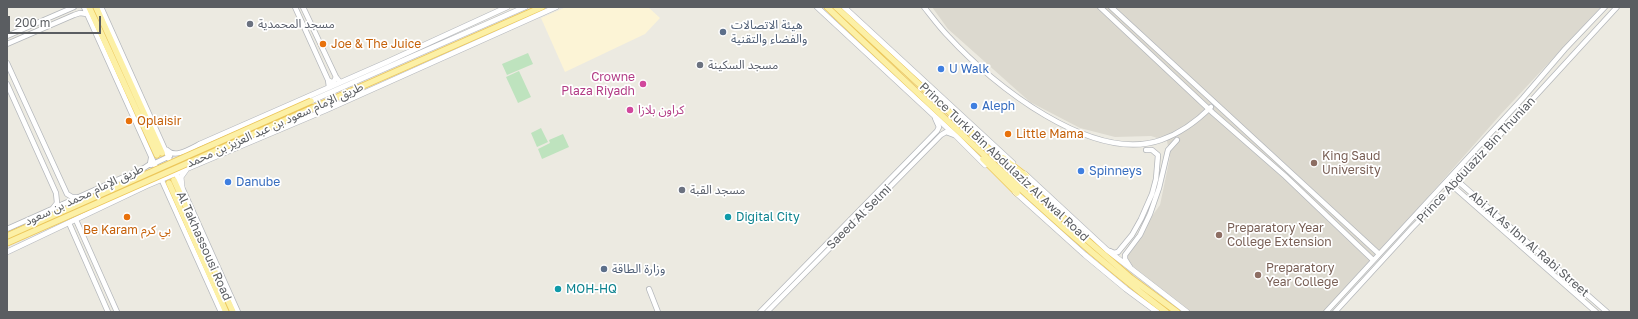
<!DOCTYPE html>
<meta charset="utf-8">
<style>
body{margin:0}
#map{position:relative;width:1638px;height:319px;overflow:hidden;background:#eceae1;font-family:"Golos Text",sans-serif}
canvas{display:block}
.frame{position:absolute;inset:0;border:8px solid #5a5d61;pointer-events:none}
.scale{position:absolute;left:8px;top:16px;width:93px;height:18px;box-sizing:border-box;border:2px solid #5a5d61;border-top:0;padding-left:5px;font-size:12px;line-height:14px;white-space:nowrap;color:#5a5d61;-webkit-text-stroke:3px #fff;paint-order:stroke}
</style>
<div id="map">
<canvas width="1638" height="319"></canvas>
<div class="frame"></div>
<div class="scale">200 m</div>
</div>
<script>
const context = document.querySelector('canvas').getContext('2d');
context.lineJoin = 'round';
function fill(path, color) {
  context.fillStyle = color;
  context.fill(path, 'evenodd');
}
function stroke(path, color, width, dash) {
  context.strokeStyle = color;
  context.lineWidth = width;
  context.lineCap = dash ? 'butt' : 'round';
  context.setLineDash(dash || []);
  context.stroke(path);
}
function write(font, color, halo, rows, align = 'center') {
  context.font = font + ' "Golos Text","Noto Sans Arabic",sans-serif';
  context.lineWidth = 3.5;
  context.setLineDash([]);
  context.textBaseline = 'middle';
  context.strokeStyle = halo;
  context.fillStyle = color;
  for (const [text, x, y, turn = 0] of rows) {
    context.save();
    context.translate(x, y);
    context.rotate((+turn || 0) * Math.PI / 180);
    context.textAlign = isNaN(turn) ? turn : align;
    if (halo) context.strokeText(text, 0, 0);
    context.fillText(text, 0, 0);
    context.restore();
  }
}
const commercial = new Path2D(`
 M566,7H648L660,18L645,34L565,72L541,18Z`);
const education = new Path2D(`
 M932,7H1601L1501,114L1369,264L1325,312H1172L1163,306L1119,262L1160,205L1170,157L1167,141L1151,136L1115,137L1080,128L1030,102L948,29Z`);
const green = new Path2D(`
 M528,53L533,64L507,75L502,64Z
 M519,71L531,97L518,103L506,77Z
 M541,128L548,142L537,147L531,133Z
 M563,134L569,147L542,159L538,149L550,143L549,140Z`);
const tertiary = new Path2D(`
 M84,7L221,312
 M101,7L238,312
 M295,7L328,80L329,87
 M303,7L336,77L340,82
 M924,7C932,17 940,28 949,37C993,85 1092,164 1161,140C1181,133 1196,122 1211,107
 M1100,7L1213,113L1285,176L1373,260
 M1111,7L1378,253
 M7,36L74,7
 M7,44L74,15L80,13L87,14
 M7,63L67,194L72,197H77
 M328,80L333,83L336,77
 M7,84L56,193L57,203L53,208
 M167,150C175,159 191,148 200,144
 M151,165L170,156
 M1452,176L1607,312
 M1447,181L1596,312
 M76,220L117,312
 M69,223L108,312
 M7,229L144,168L150,164L151,158
 M1110,251L1114,253L1118,252L1132,235L1141,219L1152,194L1156,179L1158,155L1152,150H1146
 M1130,267L1125,259V255L1140,235L1150,214L1159,188L1168,150L1177,140
 M649,289L658,312
 M760,312L937,131L939,127L935,118
 M767,312L941,135L946,132L954,135
 M1326,312L1523,98L1565,49L1605,7
 M1335,312L1412,228L1453,186L1617,7`);
const secondary = new Path2D(`
 M817,7L956,136L985,165
 M844,7L1013,163
 M311,101L525,7
 M200,144L387,62L507,7
 M1025,174L1107,250L1187,312
 M182,187L181,177L186,170
 M1015,192L1085,255L1126,289L1157,312
 M7,252L146,186L326,110L556,7`);
const primary = new Path2D(`
 M89,7L157,155
 M96,7L162,153
 M827,7C874,52 921,96 968,140C1032,200 1096,259 1166,312
 M836,7L1086,239L1131,278L1177,312
 M315,107L542,7
 M1003,158L1026,176
 M983,159L1017,193
 M174,180L233,312
 M169,183L226,312`);
const primaryBridge = new Path2D(`
 M7,236L311,101
 M7,243L315,107`);
const markers = [
 [250,24,4,"#6b7280"],
 [723,32,4,"#5c6f8a"],
 [323,44,4,"#e8710a"],
 [700,65,4,"#6b7280"],
 [941,69,4,"#3f7fe0"],
 [643,84,4,"#d1479c"],
 [974,106,4,"#3f7fe0"],
 [630,110,4,"#d1479c"],
 [129,121,4,"#e8710a"],
 [1008,134,4,"#e8710a"],
 [1314,163,4,"#8d6e63"],
 [1081,171,4,"#3f7fe0"],
 [228,182,4,"#3f7fe0"],
 [682,190,4,"#6b7280"],
 [127,217,4,"#e8710a"],
 [728,217,4,"#0f9aa8"],
 [1219,235,4,"#8d6e63"],
 [604,269,4,"#5c6f8a"],
 [1258,275,4,"#8d6e63"],
 [558,289,4,"#0f9aa8"]
];
const worshipNames = [
 ["مسجد المحمدية",258,24],
 ["مسجد السكينة",708,65],
 ["مسجد القبة",690,190]
];
const serviceNames = [
 ["هيئة الاتصالات",731,25],
 ["والفضاء والتقنية",731,39],
 ["وزارة الطاقة",612,269]
];
const foodNames = [
 ["Joe & The Juice",331,44],
 ["Oplaisir",137,121],
 ["Little Mama",1016,134],
 ["Be Karam بي كرم",127,230,"center"]
];
const shopNames = [
 ["U Walk",949,69],
 ["Aleph",982,106],
 ["Spinneys",1089,171],
 ["Danube",236,182]
];
const hotelNames = [
 ["Crowne",635,77],
 ["Plaza Riyadh",635,91],
 ["كراون بلازا",638,110,"left"]
];
const streetNames = [
 ["طريق الإمام سعود بن عبد العزيز بن محمد",275,125,-24],
 ["Prince Abdulaziz Bin Thunian",1476,160,-47],
 ["Prince Turki Bin Abdulaziz Al Awal Road",1004,162,43],
 ["طريق الإمام محمد بن سعود",84,195,-25],
 ["Saeed Al Selmi",859,217,-45],
 ["Abi Al As Ibn Al Rabi Street",1529,244,41],
 ["Al Takhassousi Road",204,246,66]
];
const educationNames = [
 ["King Saud",1322,156],
 ["University",1322,170],
 ["Preparatory Year",1227,228],
 ["College Extension",1227,242],
 ["Preparatory",1266,268],
 ["Year College",1266,282]
];
const cultureNames = [
 ["Digital City",736,217],
 ["MOH-HQ",566,289]
];
fill(commercial, '#fcf4d6');
fill(education, '#dcd9cf');
fill(green, '#bee3be');
stroke(tertiary, '#b4b7bb', 6);
stroke(secondary, '#b5b8bd', 6);
stroke(primary, '#ecc65a', 7);
stroke(tertiary, '#fff', 4.5);
stroke(secondary, '#fff', 5);
stroke(primary, '#fcf0a6', 5.5);
stroke(primaryBridge, '#ecc65a', 7, []);
stroke(primaryBridge, '#fcf0a6', 5.5);
for (const [x, y, r, color] of markers) {
  const dot = new Path2D();
  dot.arc(x, y, r, 0, 2 * Math.PI);
  context.fillStyle = color;
  context.fill(dot);
  stroke(dot, '#fff', 1.5);
}
write('12px', '#5b616d', '#fff', worshipNames, 'left');
write('12px', '#4e5e75', '#fff', serviceNames, 'left');
write('12px', '#c56008', '#fff', foodNames, 'left');
write('12px', '#366cbe', '#fff', shopNames, 'left');
write('12px', '#b23c85', '#fff', hotelNames, 'right');
write('12px', '#5a5d61', '#fff', streetNames);
write('12px', '#785e54', '#fff', educationNames, 'left');
write('12px', '#0d838f', '#fff', cultureNames, 'left');
</script>
